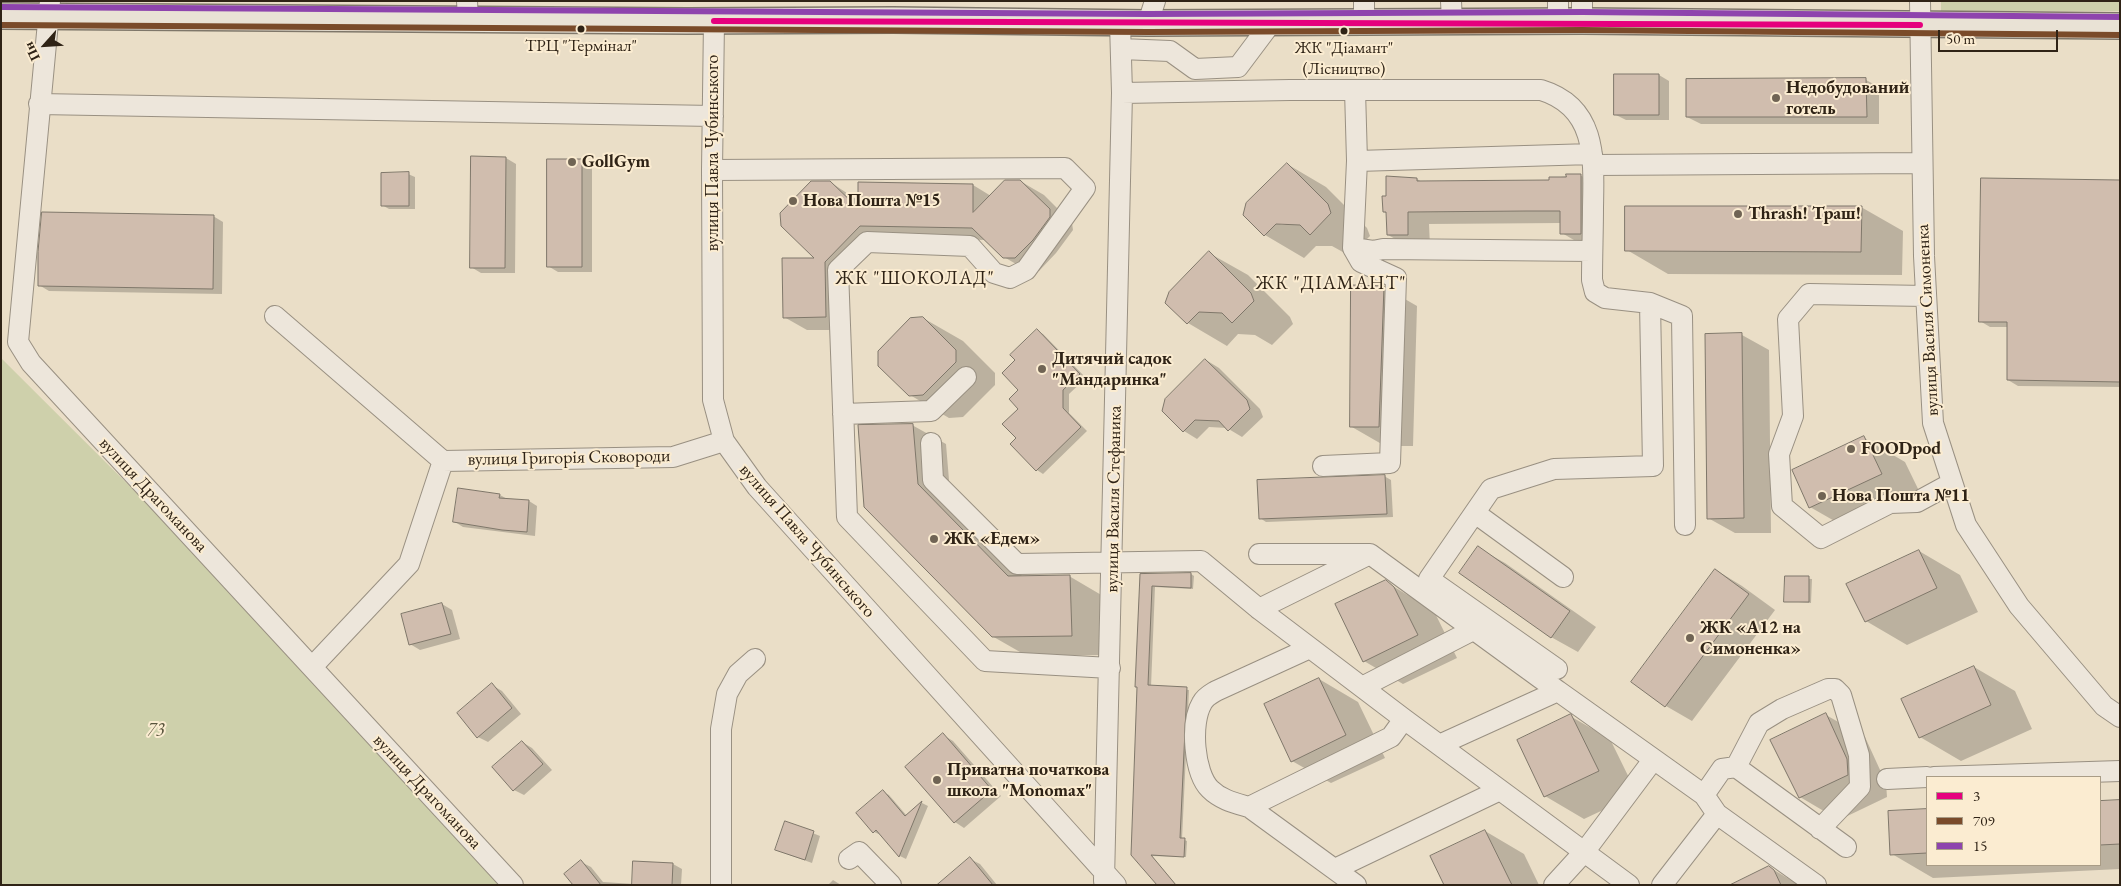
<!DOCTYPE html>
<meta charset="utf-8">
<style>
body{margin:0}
#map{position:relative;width:2121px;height:886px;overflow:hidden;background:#eadec7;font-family:"EB Garamond",serif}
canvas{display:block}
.frame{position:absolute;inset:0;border:2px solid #2f2316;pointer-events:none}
.legend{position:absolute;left:1926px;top:776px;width:175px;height:90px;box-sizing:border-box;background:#fbecd1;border:1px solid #a99c86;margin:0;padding:6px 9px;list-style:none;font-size:15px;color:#2f2316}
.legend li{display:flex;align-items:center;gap:10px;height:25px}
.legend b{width:25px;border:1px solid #a99c86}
.north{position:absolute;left:20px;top:20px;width:50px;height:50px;-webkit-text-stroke:4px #fbecd1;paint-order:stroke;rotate:244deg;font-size:14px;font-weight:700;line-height:20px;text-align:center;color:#2f2316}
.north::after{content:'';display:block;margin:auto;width:18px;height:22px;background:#2f2316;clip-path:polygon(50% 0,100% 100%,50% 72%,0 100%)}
.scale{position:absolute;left:1938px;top:30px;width:120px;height:22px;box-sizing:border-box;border:2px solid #2f2316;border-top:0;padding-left:6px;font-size:15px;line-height:18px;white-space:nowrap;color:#2f2316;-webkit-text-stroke:4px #fbecd1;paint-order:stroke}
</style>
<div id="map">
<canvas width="2121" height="886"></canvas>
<div class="frame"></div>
<ul class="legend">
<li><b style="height:6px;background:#e5007d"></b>3</li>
<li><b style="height:6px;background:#7a4b2a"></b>709</li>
<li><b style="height:6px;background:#8e44ad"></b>15</li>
</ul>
<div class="north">Пн</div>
<div class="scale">50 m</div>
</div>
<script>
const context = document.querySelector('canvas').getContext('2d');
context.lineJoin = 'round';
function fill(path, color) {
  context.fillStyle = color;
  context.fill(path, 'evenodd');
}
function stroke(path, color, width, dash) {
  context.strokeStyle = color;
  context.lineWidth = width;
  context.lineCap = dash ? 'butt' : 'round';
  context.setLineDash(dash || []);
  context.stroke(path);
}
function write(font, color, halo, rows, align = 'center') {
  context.font = font + ' "EB Garamond",serif';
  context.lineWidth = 4;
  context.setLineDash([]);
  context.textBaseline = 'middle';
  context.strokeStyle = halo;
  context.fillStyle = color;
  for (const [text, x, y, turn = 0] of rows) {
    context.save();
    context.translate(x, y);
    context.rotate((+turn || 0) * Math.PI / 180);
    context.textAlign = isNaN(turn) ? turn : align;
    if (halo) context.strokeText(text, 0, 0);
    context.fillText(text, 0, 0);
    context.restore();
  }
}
const green = new Path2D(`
 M1941,1H2120V11H1941Z
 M1,358L270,626L505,885H1Z`);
const shadow = new Path2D(`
 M1659,75L1669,81V120H1626L1616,115Z
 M1866,80L1879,87V124H1701L1687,117Z
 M506,158L516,164L515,273H481L471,267Z
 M582,160L592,166V272H558L548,266Z
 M1287,164L1326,187L1367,228L1370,236L1350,256L1332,246H1316L1304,258L1265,235ZM1277,223H1282L1287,225H1282Z
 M408,174L415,177V209H389L382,205Z
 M1580,175L1602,188L1584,246L1562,233L1561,223L1429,224L1430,247H1410L1388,235V214L1384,212L1417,179L1422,182H1550V178Z
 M1020,181L1044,195L1072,223L1073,230L1056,253L1039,271H1028L1004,257L987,240L883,238L848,276L849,330H807L784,317L817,259L830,182L859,201V184L973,185L991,196Z
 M2120,181V387L2018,386L2008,380V327H1990L1980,321Z
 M1861,207L1903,231L1902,275L1668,274L1627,250Z
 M213,216L223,222L222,294L49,291L39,285Z
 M1209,253L1248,275L1290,317L1293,324L1272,345L1255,335L1238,334L1227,346L1188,323L1167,303Z
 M1384,287L1417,306L1413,446H1385L1352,427Z
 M923,318L963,341L995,373V385L963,417L949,418L910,395Z
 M1037,331L1043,334L1086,378L1069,394V413L1087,431L1043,474L1037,470L1018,438L1020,390L1017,360Z
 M1742,335L1769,350L1771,533H1735L1708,518Z
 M1206,360L1219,368L1260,409L1263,417L1242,437L1227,428L1209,427L1197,439L1184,431Z
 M912,425L946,444L951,504L1023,577L1069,576L1103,596L1105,655L1027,656L992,636L865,507Z
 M1864,438L1905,462L1922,497L1852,531L1810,507Z
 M1384,476L1391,480L1393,517L1266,522L1260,518Z
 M500,495L509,500L529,501L537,506L535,536L463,527L455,522Z
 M1478,548L1505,563L1596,627L1578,652L1551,637Z
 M1919,551L1960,575L1978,612L1907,645L1866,621Z
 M1716,570L1742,586L1775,610L1692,721L1666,706Z
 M1191,574L1194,576L1193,589L1155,587L1151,687L1189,690L1182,839L1187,841L1186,857L1152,856L1176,885H1159L1133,854L1141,575Z
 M1786,577L1812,579L1811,603L1785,601Z
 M1386,582L1434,611L1457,658L1403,684L1364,661Z
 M442,604L452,610L460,639L420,650L410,644Z
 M1974,667L2015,691L2032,729L1961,761L1920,737Z
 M1319,679L1358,702L1385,758L1331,783L1292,761Z
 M492,685L502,691L521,714L488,742L478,737Z
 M1826,715L1865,737L1886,783L1887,797L1839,820L1800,797Z
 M1570,716L1610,739L1637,794L1584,819L1545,796Z
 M943,735L953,741L1001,796L964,828L955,822Z
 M522,742L532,748L552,770L524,795L514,790Z
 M883,792L889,795L907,816L922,803L928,806L906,859L900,856L881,835L874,832Z
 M2120,802V869L1933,878L1892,854L1890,812L1927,810V865H2100V803Z
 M785,822L820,836L812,863L776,850Z
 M1485,831L1524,854L1539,885H1445Z
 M970,859L980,864L997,885H942Z
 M581,862L591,867L603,882L634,884L673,864L682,869L681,885H574Z
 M1769,867L1799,885H1733Z
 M833,880L841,885H828Z
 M753,884H783L784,885H753Z`);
const building = new Path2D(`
 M1614,74H1659V115H1614Z
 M1866,78L1867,117H1686V79Z
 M471,156L506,157L505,268H470Z
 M547,159H582V267H547Z
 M1287,163L1328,204L1331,213L1310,235L1300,225L1276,224L1264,236L1243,215L1246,203Z
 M409,172V206H381V173Z
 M1566,174H1581V234H1560V211H1526L1408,212V235H1387L1386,212H1383L1382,196H1386V176L1417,178V181L1549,180V177H1566Z
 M1981,178L2120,180V382L2007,380V322H1979Z
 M1005,180H1020L1050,209V217L1033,240L1015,258H1003L972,228L860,226L825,262L826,317L783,318L782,258H814L781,226L780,213L811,181H830L858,208V182L973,184V212Z
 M1625,206H1862L1861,252L1625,251Z
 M42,212L214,215L213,289L38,286V252Z
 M1209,251L1251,293L1254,301L1232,323L1222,313L1199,312L1187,324L1165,303L1169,292Z
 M1351,285L1384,286L1379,427H1350Z
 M923,317L956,350V362L923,395L909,396L878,366V351L910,318Z
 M1037,329L1080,374L1063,390V408L1081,427L1036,471L1010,444L1016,438L1002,424L1018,409L1009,399L1018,390L1002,373L1015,360L1010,355Z
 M1742,333L1744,518L1707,519L1705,334Z
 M1205,359L1247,400L1250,409L1228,431L1219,421L1195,420L1183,432L1162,411L1165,399Z
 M913,424L918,484L1008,576L1070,575L1072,636L992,637L864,507L858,425Z
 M1864,436L1882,474L1809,508L1792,470Z
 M1385,475L1387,514L1259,519L1257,480Z
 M458,488L500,494L499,498L529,500L527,532L502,530L453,522Z
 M1478,546L1570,611L1551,638L1459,573Z
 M1919,550L1937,588L1865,622L1846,584Z
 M1715,569L1749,594L1665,707L1631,682Z
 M1191,573V588L1152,586L1148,685L1187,687L1180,838H1185L1184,857L1151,855L1176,885H1157L1131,855L1137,687H1135L1140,574Z
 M1785,576H1809V602H1784Z
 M1386,580L1394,587L1418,635L1363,662L1335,604Z
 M442,603L451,634L409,645L401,614Z
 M1974,666L1991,705L1919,738L1901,699Z
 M1319,678L1346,735L1291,762L1264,704Z
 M492,683L512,708L477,738L457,713Z
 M1826,713L1847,759L1848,775L1799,798L1770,740Z
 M1571,714L1599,771L1544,797L1517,740Z
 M943,733L992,790L954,823L905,767Z
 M522,741L543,764L513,791L492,767Z
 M883,790L905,816L922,801L899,857L876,830L873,833L856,813Z
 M2120,800V844L2100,845V801Z
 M1927,809V853L1890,855L1888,811Z
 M785,821L814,831L805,860L775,850Z
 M1485,830L1512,885H1444L1430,856Z
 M970,857L993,885H937Z
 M581,860L601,885H573L564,874Z
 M633,861L673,863L672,885H632Z
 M1769,866L1774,870L1781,885H1730Z`);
const minor = new Path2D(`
 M50,1L18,342L31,363L513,885
 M467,1L468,19
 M1364,1V23
 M1451,1L1452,22
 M1558,1V22
 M1920,1L1924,256L1933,423L1966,525L2019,606L2104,706L2120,717
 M714,21L712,170L713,400L724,441L757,487L1116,885
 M1582,21V1
 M1148,23L1155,1
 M1121,49L1170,51L1195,69L1238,67L1271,23
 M1355,90L1357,161L1353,248L1373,251L1383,249L1592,251
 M1122,93L1290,90H1541C1597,107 1594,159 1593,207C1593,231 1592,256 1592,280L1595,292L1605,298L1650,303L1682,316L1685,525
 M39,104L713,116
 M1357,161L1592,154
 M1594,165L1922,163
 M712,170L1065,168L1085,188L1026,270L1010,278L994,273L970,246L867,242L838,270L847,517L985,661L1110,668
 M1926,296L1809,294L1788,319L1793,416L1779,454L1782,506L1821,538L1890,503L1917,502L1952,483
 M275,316L443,461L673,457L724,441
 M843,414L931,411L966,377
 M931,443L933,480L1017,564L1201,561L1259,609L1404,719L1629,885
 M1323,466L1390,463L1396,278L1361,262L1353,248
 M1475,513L1563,577
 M1259,554H1370L1558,691
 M1259,609L1366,556
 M1310,648L1216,691C1211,694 1205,697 1202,703C1190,723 1194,773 1210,789C1221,800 1235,803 1249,807L1356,885
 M312,667L409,564L443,461
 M1557,669L1429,579L1491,489L1554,469L1653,466L1650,303
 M1362,687L1473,630
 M1439,745L1558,691L1704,795L1722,769L1736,767L1846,847
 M1736,767L1759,723L1782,709L1828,689H1835L1841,695L1859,755L1860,787L1820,829
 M1934,777L2120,771
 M1887,779L1927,777
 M1704,795L1717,814L1816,885
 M1249,807L1391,737L1404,719
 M849,859L859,852L891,885
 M1335,869L1500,790
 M1104,881L1122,93L1120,23
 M721,885V729L727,694L738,674L755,659
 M1554,885L1585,851L1653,760
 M1662,885L1717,814`);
const major = new Path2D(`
 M1,16L687,21L893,20L1148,23L1582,21L2120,26`);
const bus1 = new Path2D(`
 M714,21L1920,25`);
const bus2 = new Path2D(`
 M1,25L1148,32L1582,30L2120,35`);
const bus3 = new Path2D(`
 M1,7L1148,14L1582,12L2120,17`);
const markers = [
 [581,29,4.5,"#2f2316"],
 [1344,31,4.5,"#2f2316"],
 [1776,98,5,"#706454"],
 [572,162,5,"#706454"],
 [793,201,5,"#706454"],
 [1738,214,5,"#706454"],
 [1042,369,5,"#706454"],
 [1851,449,5,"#706454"],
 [1822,496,5,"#706454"],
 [934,539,5,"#706454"],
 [1690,638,5,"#706454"],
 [937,780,5,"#706454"]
];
const busNames = [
 ["ТРЦ \"Термінал\"",581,46],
 ["ЖК \"Діамант\"",1344,48],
 ["(Лісництво)",1344,69]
];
const poiNames = [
 ["Недобудований",1786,88],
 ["готель",1786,109],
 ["GollGym",582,162],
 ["Нова Пошта №15",803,201],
 ["Thrash! Траш!",1748,214],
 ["Дитячий садок",1052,359],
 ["\"Мандаринка\"",1052,380],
 ["FOODpod",1861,449],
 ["Нова Пошта №11",1832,496],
 ["ЖК «Едем»",944,539],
 ["ЖК «А12 на",1700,628],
 ["Симоненка»",1700,649],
 ["Приватна початкова",947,770],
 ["школа \"Monomax\"",947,791]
];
const streetNames = [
 ["вулиця Павла Чубинського",713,153,-90],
 ["вулиця Василя Симоненка",1928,320,-93],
 ["вулиця Григорія Сковороди",569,458,-1],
 ["вулиця Драгоманова",153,495,47],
 ["вулиця Василя Стефаника",1114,499,-89],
 ["вулиця Павла Чубинського",807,541,49],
 ["вулиця Драгоманова",427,792,47]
];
const parkNames = [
 ["73",156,731]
];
const neighbourhoodNames = [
 ["ЖК \"ШОКОЛАД\"",915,279],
 ["ЖК \"ДІАМАНТ\"",1331,284]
];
fill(green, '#ced0ab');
fill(shadow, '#0003');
fill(building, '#d0bdae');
stroke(building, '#7f776a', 1);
stroke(minor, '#999082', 22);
stroke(major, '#7f776a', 28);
stroke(minor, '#ede6db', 20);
stroke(major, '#e9e2d5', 25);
stroke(bus1, '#e5007d', 6);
stroke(bus2, '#7a4b2a', 6);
stroke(bus3, '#8e44ad', 6);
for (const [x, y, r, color] of markers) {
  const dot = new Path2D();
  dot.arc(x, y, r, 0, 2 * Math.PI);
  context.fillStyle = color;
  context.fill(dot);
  stroke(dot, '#fbecd1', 2);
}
write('17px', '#2f2316', '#fbecd1', busNames);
write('bold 18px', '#2f2316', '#fbecd1', poiNames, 'left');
write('18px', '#2f2316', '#fbecd1', streetNames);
write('italic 18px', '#58533c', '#fbecd1', parkNames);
context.letterSpacing = '1px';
write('19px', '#2f2316', '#fbecd1', neighbourhoodNames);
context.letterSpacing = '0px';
</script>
